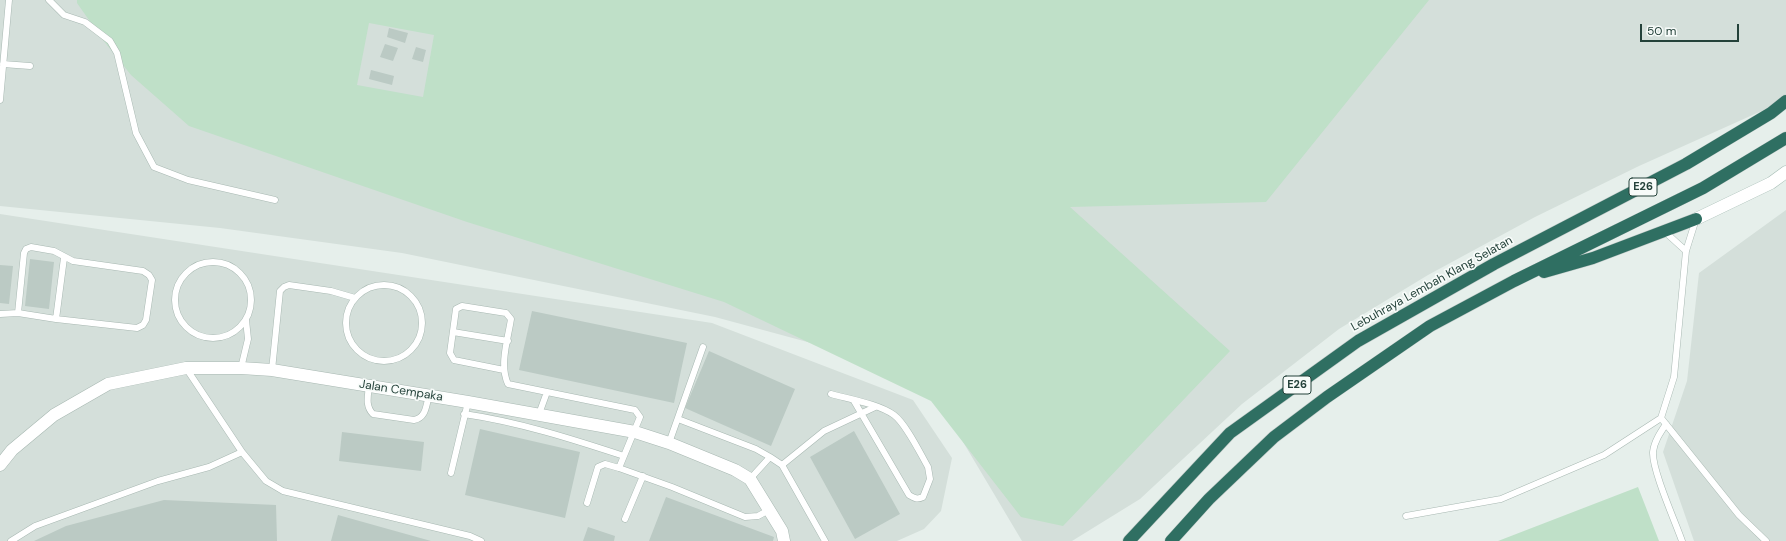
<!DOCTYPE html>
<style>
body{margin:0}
#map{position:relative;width:1786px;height:541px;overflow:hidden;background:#e6efeb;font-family:"DM Sans",sans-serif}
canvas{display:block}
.scale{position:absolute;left:1640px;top:24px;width:99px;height:18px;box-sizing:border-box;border:2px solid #24423a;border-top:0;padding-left:5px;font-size:12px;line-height:14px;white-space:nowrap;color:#24423a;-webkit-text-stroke:3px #f7fbf9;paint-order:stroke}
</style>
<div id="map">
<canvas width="1786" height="541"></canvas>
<div class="scale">50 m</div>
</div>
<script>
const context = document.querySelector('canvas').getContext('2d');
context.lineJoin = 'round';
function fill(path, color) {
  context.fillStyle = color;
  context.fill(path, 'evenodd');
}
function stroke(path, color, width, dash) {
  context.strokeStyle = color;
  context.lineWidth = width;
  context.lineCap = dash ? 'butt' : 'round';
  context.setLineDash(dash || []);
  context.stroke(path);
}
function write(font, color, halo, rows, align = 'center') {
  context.font = font + ' "DM Sans",sans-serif';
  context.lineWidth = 3.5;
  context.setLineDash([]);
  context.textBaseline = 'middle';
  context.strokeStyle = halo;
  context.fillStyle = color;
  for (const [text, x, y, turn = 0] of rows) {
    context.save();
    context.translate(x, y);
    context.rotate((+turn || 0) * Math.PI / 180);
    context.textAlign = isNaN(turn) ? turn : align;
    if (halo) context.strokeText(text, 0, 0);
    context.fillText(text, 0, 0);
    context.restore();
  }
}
const built = new Path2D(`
 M0,0H1786V100L1639,166L1535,217L1428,275L1339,329L1242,404L1140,499L1072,541H1022L922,373L715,317L402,253L220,228L0,206Z
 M1786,210V541H1694L1663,452L1687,381L1699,273Z
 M0,214L712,323L913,400L952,458L941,511L924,529L897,541H0Z`);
const green = new Path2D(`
 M77,0H1429L1266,202L1070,207L1230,351L1063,526L1021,517L931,401L724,302L467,222L189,126L131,75L103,40L77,3ZM369,23L434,35L423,97L357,85Z
 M1638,487L1659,541H1498Z`);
const building = new Path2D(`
 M389,28L408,33L405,43L387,37Z
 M385,44L398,48L393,61L380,57Z
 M416,47L426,50L423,62L412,59Z
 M371,70L394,76L392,85L369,79Z
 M30,259L54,262L49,309L25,306Z
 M0,265L13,266L9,304L0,303Z
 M532,311L687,343L674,403L519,370Z
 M709,351L795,389L771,446L685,408Z
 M480,429L580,452L565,518L465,495Z
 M854,431L900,514L855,539L810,457Z
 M342,432L424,442L421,471L339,461Z
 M666,497L774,537L773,541H649Z
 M164,500L276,505L277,541H34L66,526Z
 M338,515L431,541H331Z
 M588,527L615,536L614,541H583Z`);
const service = new Path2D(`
 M49,0L64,15L85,22L110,41L117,53L136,133L154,167L188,180L275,200
 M3,64L30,66
 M0,100L9,0
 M1664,231L1686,251
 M175 300a38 38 0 1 1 76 0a38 38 0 1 1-76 0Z
 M346 323a38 38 0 1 1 76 0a38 38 0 1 1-76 0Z
 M0,314L18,313L56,319L137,328L143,325L146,320L152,280L149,275L143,271L73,261L54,251L31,247L26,249L24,253L18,313
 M56,319L64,258
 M453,332L508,341
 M186,368L242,452L266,481L283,491L470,536L481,541
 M241,368L248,339L246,320
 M272,370L280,291L284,287L289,285L331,291L355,298
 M504,370L454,360L450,353L456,309L462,306L506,313L511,319C508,339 499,365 508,384L635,410L640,417L619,468L672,487L745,517L758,516L769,510
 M369,385C368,396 365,406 373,414L414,420C426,418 426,406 429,395
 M831,394C849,399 879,404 894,415C906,424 920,453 928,467L930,479L923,497C917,500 914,498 909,495L854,401
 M464,414C519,422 572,439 624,456
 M539,414L547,392
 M1661,418L1739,515L1766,541
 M678,419L756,449L770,457
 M1666,424C1660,433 1654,442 1653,452C1652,470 1675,521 1682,541
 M669,443L703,347
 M782,465L824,431L875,407
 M451,473L468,402
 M750,479L770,457L782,465L825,541
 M587,503L598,467L605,464L619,468
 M1406,516L1501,499L1604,455L1661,418L1674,377L1686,251L1696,219
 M625,519L643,476
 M11,541L35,526L158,481L209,467L242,452`);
const minor = new Path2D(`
 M0,465L12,450L54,415L108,384L186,368H241L272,370L468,402L635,432L669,443L735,470L750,479L782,531L784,541`);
const secondary = new Path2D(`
 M1696,219L1771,183L1786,172`);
const motorway = new Path2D(`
 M1544,272L1593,258L1696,219
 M1129,541L1230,433L1358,341L1494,264L1686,164L1771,113L1786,101
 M1171,541L1209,499L1274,437L1327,397L1430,326L1514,281L1703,188L1786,138`);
const shields = [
 [1643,187,28],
 [1297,385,28]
];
const shieldNames = [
 ["E26",1643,187],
 ["E26",1297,385]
];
const streetNames = [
 ["Lebuhraya Lembah Klang Selatan",1432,284,-29],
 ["Jalan Cempaka",401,391,9]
];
fill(built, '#d4dfda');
fill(green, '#bfe0c8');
fill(building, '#bbcac4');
stroke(service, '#a8b8b2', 7);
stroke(minor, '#a8b8b2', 13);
stroke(secondary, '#a4bbb3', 13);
stroke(motorway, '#c2cac8', 13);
stroke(service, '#fff', 6);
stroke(minor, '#fff', 12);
stroke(secondary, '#fff', 12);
stroke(motorway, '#2f6f62', 12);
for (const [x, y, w] of shields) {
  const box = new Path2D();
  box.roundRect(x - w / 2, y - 9, w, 18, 3);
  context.fillStyle = '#f7fbf9';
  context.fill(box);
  stroke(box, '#24423a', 1);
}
write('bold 11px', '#24423a', null, shieldNames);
write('12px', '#24423a', '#f7fbf9', streetNames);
</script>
